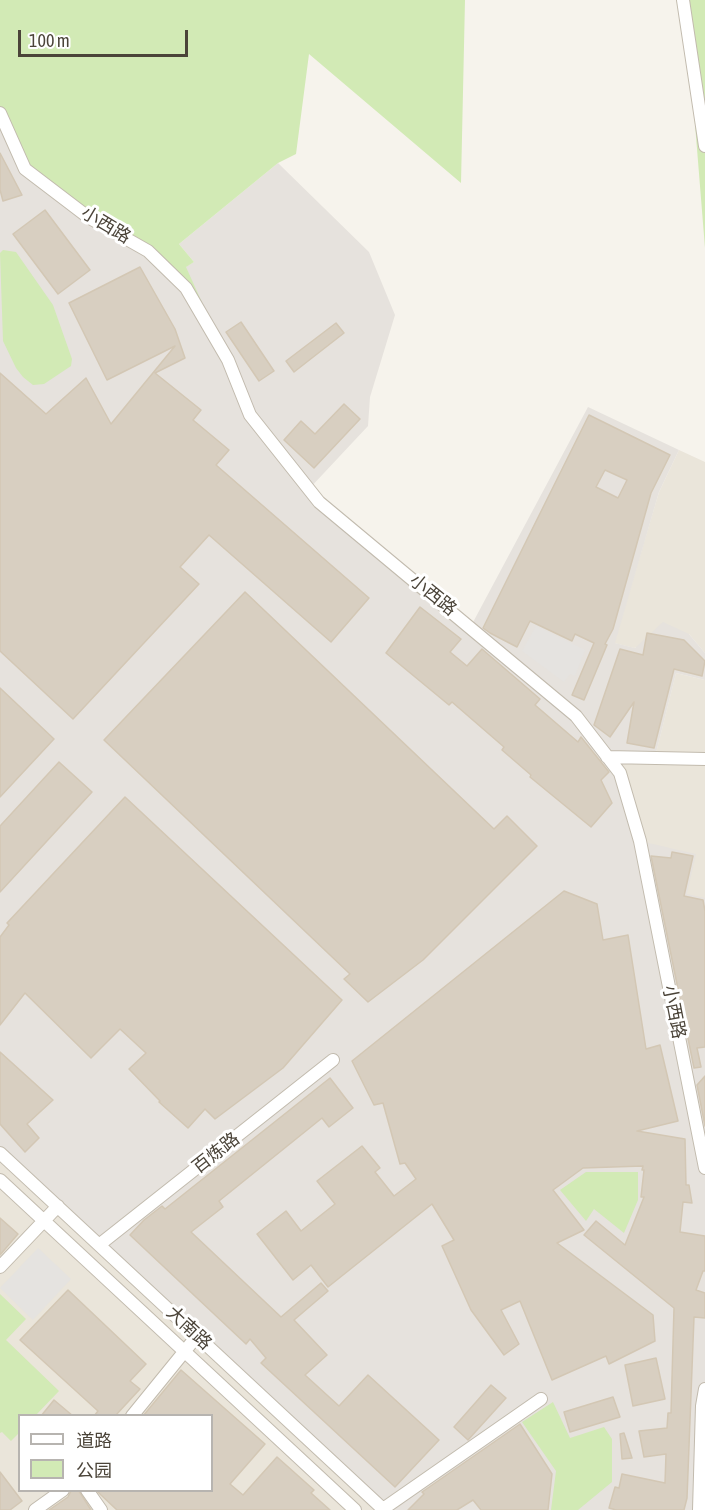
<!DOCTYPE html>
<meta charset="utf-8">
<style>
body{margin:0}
#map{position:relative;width:705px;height:1510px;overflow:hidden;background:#f6f3ec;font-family:"Asap Condensed","Noto Sans SC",sans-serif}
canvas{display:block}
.legend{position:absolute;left:18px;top:1414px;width:195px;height:78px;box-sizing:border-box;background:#fff;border:2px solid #b7b4b0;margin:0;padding:8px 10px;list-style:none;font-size:18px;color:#4b4439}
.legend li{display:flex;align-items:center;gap:12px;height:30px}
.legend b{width:30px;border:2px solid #b7b4b0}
.scale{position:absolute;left:18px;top:30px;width:170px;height:27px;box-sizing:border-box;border:3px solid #4b4439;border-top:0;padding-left:8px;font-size:18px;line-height:21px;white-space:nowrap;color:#4b4439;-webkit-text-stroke:4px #fff;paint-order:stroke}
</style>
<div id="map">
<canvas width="705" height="1510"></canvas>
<ul class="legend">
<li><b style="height:8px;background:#fff"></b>道路</li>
<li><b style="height:16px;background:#d2eab5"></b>公园</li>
</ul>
<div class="scale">100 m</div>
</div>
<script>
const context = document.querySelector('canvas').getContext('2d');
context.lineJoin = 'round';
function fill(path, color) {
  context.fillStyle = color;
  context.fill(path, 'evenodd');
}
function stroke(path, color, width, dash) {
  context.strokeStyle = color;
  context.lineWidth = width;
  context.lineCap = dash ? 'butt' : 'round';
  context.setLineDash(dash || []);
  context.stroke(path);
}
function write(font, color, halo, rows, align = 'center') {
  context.font = font + ' "Asap Condensed","Noto Sans SC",sans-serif';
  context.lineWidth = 6;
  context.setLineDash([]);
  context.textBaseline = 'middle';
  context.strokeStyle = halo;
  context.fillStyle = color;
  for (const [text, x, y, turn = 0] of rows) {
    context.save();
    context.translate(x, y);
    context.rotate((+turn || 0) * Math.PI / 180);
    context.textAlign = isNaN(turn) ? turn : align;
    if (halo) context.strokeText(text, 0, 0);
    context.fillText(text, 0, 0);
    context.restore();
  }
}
const residential = new Path2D(`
 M679,450L705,462V653L689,634L634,648L614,643L659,492Z
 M676,673L705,680V1175L614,754L629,751L656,753Z
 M0,1153L384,1510H0ZM20,1416H212V1490H20Z`);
const industrial = new Path2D(`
 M0,113L186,288L224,351L185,267L194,262L179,244L278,163L369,252L395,315L370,397L368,426L309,489L471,626L588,407L679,450L659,492L615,643L635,648L663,622L689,634L705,653V680L676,673L656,753L629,751L614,754L640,841L696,854L687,894L705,898V1389L699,1510H384L0,1153Z`);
const green = new Path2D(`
 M0,0H465L461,183L309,54L296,154L278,163L179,244L194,262L186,267L228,360L186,288L148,251L25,169L0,113Z
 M685,0H705V248Z
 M3,250L16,252L53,305L72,359L71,366L44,384L33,385L23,377L16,368L3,341L0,253Z
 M586,1172H638V1200L624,1233L594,1209L586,1221L560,1190Z
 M0,1294L26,1319L6,1340L59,1391L36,1415L20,1416L19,1433L11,1441L2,1432L0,1433Z
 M553,1402L570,1438L604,1427L612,1439V1482L578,1510H551L556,1471L522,1422Z`);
const parking = new Path2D(`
 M536,626L585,650L575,676L570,674L564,682L522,651Z
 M38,1248L71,1279L33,1320L0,1288Z`);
const building = new Path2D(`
 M0,153L22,195L3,201L0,190Z
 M45,210L90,270L58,294L13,234Z
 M140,267L175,329L185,358L155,373L201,410L193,420L229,450L216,465L369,598L331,642L209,535L180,567L199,584L73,719L0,651V373L46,414L86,378L111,424L175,346L107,380L69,303Z
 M241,322L274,371L259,381L226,332Z
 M336,323L344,333L294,372L286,361Z
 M344,404L360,419L314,468L284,440L301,421L315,434Z
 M589,415L670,455L651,493L613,629L605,644L607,645L584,700L572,695L594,643L575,634L572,641L530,621L517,647L490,633L483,628ZM605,470L627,480L618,498L596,487Z
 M245,592L494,829L507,816L537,846L423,960L368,1002L344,979L350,974L104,740Z
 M420,607L461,639L450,652L467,666L482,649L540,699L535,705L578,742L581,737L609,772L601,780L612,803L591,827L530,777L531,775L502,750L504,747L452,702L449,705L386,653Z
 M647,633L684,640L705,661L702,676L674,669L654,748L627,743L634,702L610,737L594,725L620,649L643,655Z
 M0,688L54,739L0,797Z
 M59,762L92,792L0,892V826Z
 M125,797L342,1000L283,1068L215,1119L205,1109L188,1128L159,1102L160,1101L129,1069L146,1053L120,1029L91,1058L25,993L0,1025V937L9,925L7,923Z
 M672,852L693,856L684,896L703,900L705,911V1047L697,1048L701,1067L694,1068L651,856L671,858Z
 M564,891L597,904L603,940L628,935L646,1049L660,1045L678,1121L637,1131L685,1139L686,1185H689L692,1203L683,1202L680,1232L705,1236V1271H703L696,1290L705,1293V1318L694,1317L687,1498L684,1510H616L609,1508L615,1487L619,1488L622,1474L665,1483L666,1454L644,1457L639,1431L667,1428L668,1413H671L674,1308L584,1235L596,1221L625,1245L644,1197H641L644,1170H642L643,1166L583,1168L553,1190L584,1230L557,1243L653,1315L655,1341L609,1364L606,1356L552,1380L520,1301L501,1310L519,1344L504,1355L471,1310L442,1246L454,1240L432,1204L328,1287L311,1265L293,1280L257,1234L286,1211L301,1231L335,1204L317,1181L362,1146L380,1168L375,1172L394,1196L416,1179L405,1163L400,1164L383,1103L374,1105L352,1061Z
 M0,1052L53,1100L27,1124L39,1138L25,1152L0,1124Z
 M705,1076V1126L697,1085Z
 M330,1078L353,1108L329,1127L322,1118L219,1201L223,1207L191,1232L281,1317L321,1283L328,1291L294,1320L327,1355L305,1375L339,1406L368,1375L439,1440L395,1487L261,1363L266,1358L250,1339L246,1344L130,1235L144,1220L162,1206L165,1209Z
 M0,1218L18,1234L0,1255Z
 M68,1290L146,1364L130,1381L140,1389L115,1416H94L98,1411L20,1340Z
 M656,1358L665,1399L633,1406L625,1365Z
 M181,1370L265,1444L230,1484L243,1495L277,1457L314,1490L311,1493L330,1510H117L101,1495L97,1491H212V1416H143Z
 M491,1385L506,1398L468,1440L454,1427Z
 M613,1397L620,1417L570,1432L564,1412Z
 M54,1400L73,1416H41Z
 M520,1424L552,1474L548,1510H481L473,1500L457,1510H408L424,1494L422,1492Z
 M624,1433L632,1458L622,1459L620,1434Z
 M0,1472L22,1501L10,1510H0Z
 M71,1491H79L91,1510H49L68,1497Z`);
const minor = new Path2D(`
 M683,0L705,146
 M0,113L25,169L88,217L148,251L186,288L228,360L250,415L319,502L576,716L620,773L640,841L705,1168
 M607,757L705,759
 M0,1153L384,1510
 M0,1180L355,1510
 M99,1245L333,1060
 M0,1267L58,1206
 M132,1416L197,1336
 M87,1490L101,1510
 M383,1509L541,1399
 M35,1510L63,1490
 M699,1510L702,1406L705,1389`);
const streetNames = [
 ["小西路",106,225,31],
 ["小西路",433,595,39],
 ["小西路",674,1012,79],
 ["百炼路",216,1153,-38],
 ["大南路",189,1328,43]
];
fill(residential, '#eae5da');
fill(industrial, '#e6e2dd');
fill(green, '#d2eab5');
fill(parking, '#e5e3e0');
fill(building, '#d8cfc1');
stroke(building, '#d3c7b4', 1.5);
stroke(minor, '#c2bbae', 14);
stroke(minor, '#fff', 12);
write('18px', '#4b4439', '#fff', streetNames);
</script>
